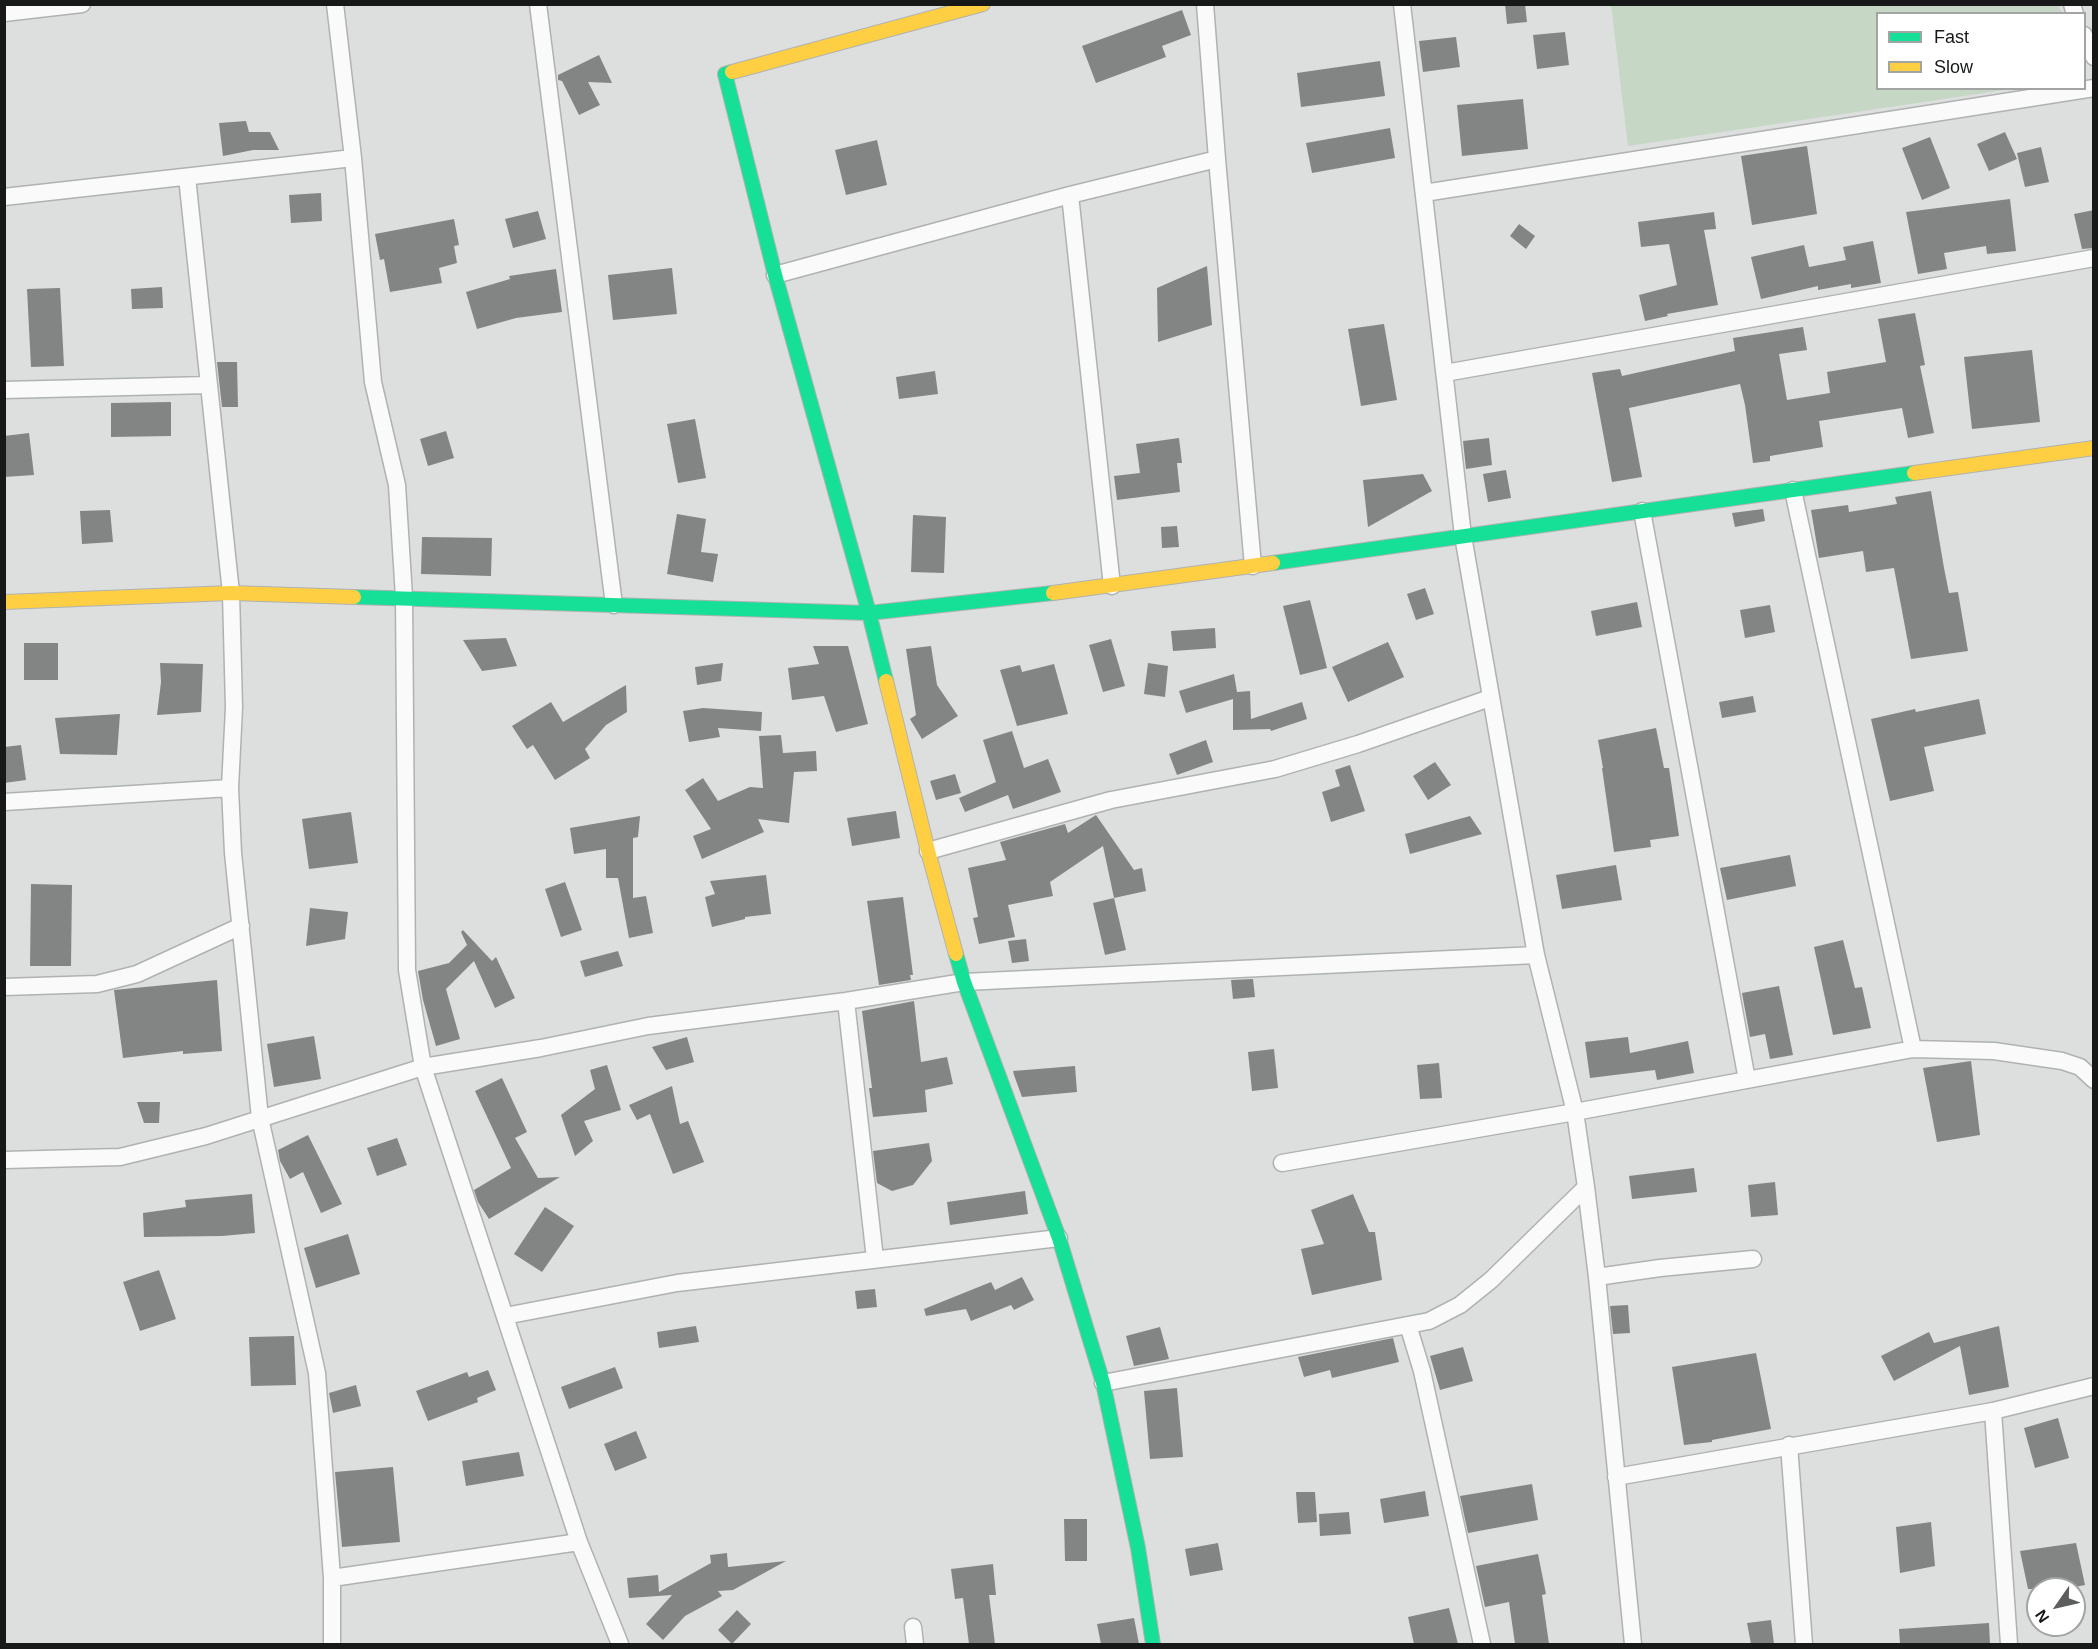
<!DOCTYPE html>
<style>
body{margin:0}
#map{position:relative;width:2098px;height:1649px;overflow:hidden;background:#dddfdf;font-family:Arial,sans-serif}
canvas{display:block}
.frame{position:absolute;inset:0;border:6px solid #171919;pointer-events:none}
.legend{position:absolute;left:1876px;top:12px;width:210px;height:78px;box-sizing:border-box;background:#fff;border:2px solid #a2a3a3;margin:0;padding:8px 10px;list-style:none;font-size:18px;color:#171919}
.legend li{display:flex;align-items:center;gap:12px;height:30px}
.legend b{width:30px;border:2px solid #a2a3a3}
.north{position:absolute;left:2026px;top:1577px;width:60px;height:60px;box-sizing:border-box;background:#fff;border:2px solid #a2a3a3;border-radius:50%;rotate:236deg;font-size:16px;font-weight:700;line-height:24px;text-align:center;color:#171919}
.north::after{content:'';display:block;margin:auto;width:21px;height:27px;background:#5c5e5e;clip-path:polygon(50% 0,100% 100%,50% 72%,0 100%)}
</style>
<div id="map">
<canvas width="2098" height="1649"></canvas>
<div class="frame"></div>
<ul class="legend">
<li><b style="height:8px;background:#16e098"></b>Fast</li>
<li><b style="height:8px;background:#ffcf43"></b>Slow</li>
</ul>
<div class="north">N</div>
</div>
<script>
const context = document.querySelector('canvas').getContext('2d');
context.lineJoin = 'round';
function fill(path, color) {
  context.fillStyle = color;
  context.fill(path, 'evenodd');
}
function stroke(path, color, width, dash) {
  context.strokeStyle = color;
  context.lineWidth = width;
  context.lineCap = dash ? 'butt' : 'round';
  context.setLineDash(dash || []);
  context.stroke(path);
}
const green = new Path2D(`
 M2058,5L2062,13L1878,14V88L2011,89L1628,146L1611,5Z`);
const building = new Path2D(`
 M1505,4H1525L1527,22L1507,24Z
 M1182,10L1191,35L1162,46L1166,57L1096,83L1082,46Z
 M1565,32L1569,65L1537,69L1533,35Z
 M1456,37L1460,67L1423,72L1419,41Z
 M599,55L612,83L588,82L600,105L579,115L562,81L558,80V75Z
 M1380,61L1385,96L1301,107L1297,73Z
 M1523,99L1528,149L1462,156L1457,105Z
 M246,121L249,132H270L279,150H253L223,156L219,123Z
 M1390,128L1395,158L1312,173L1306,143Z
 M2005,132L2017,159L1989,171L1977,144Z
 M1930,137L1950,188L1922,200L1902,148Z
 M877,140L887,185L846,195L835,150Z
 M1807,146L1817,214L1752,225L1741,156Z
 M2041,147L2049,182L2025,187L2017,153Z
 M321,193L322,221L291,223L289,195Z
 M2010,199L2016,251L1987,254L1986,246L1944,253L1947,269L1918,274L1906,212Z
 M2094,210V248L2082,249L2074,214Z
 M538,211L546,239L513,248L505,219Z
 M1714,212L1716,229L1704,230L1718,305L1667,314L1668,316L1645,321L1639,295L1677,285L1669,244L1641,247L1638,222Z
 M454,219L459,245L454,246L457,263L439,268L442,283L390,292L384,259L380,260L375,234Z
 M1519,224L1535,236L1526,249L1510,236Z
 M1873,241L1881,283L1851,288V284L1818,290V286L1761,299L1751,257L1804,245L1809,267L1846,260L1843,247Z
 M1207,266L1212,325L1158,342L1157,288Z
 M672,268L677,314L613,320L608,275Z
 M556,269L562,312L516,318L477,329L466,292L510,279L509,276Z
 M162,287L163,308L132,309L131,289Z
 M60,288L64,366L31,367L27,289Z
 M1915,313L1925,365L1920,366L1934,433L1908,438L1902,408L1819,421L1823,447L1770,456V461L1753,463L1745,405L1740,384L1629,408L1642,477L1612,482L1592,373L1620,369L1622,376L1735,351L1733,338L1803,327L1807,350L1779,354L1787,400L1830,393L1827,372L1886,362L1878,319Z
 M1384,324L1397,400L1361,406L1348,329Z
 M2032,350L2040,422L1972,429L1964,357Z
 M217,362H237L238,407H222Z
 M935,371L938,394L899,399L896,377Z
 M171,402V436L111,437V403Z
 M695,419L706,478L678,483L667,424Z
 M446,431L454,458L428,466L420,439Z
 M29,433L34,475L4,477V436Z
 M1179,438L1182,463H1177L1180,492L1117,500L1114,476L1140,473L1136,444Z
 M1489,438L1492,465L1466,469L1463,441Z
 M1506,470L1511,498L1488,502L1483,474Z
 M1423,474L1432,491L1368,527L1363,480Z
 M1931,491L1944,568L1949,593L1958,592L1968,651L1911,659L1894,568L1866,572L1863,551L1819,558L1811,510L1848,505L1849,512L1897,504L1895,497Z
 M1763,509L1765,521L1735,527L1732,513Z
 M110,510L113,542L82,544L80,511Z
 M677,514L706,519L701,552L718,554L713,582L667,574Z
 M913,515L946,517L944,573L911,572Z
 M1177,526L1179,547L1162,548L1161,527Z
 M422,537L492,538L491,576L421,574Z
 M1425,588L1434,614L1416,620L1407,594Z
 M1310,600L1327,668L1300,675L1283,606Z
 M1637,602L1642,627L1596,636L1591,611Z
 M1770,605L1775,632L1745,638L1740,610Z
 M1215,628L1216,648L1173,651L1171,631Z
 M506,638L517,666L482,671L463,640Z
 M1111,639L1125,686L1103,692L1089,645Z
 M1388,642L1404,677L1348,702L1332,667Z
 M24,643H58V680H24Z
 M813,646H848L868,724L836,732L824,696L792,700L788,668L819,664Z
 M931,646L937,685L958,716L922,739L910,719L916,715L906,649Z
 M160,663L203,664L201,712L157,715L161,682Z
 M723,663L721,681L697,685L695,667Z
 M1148,663L1168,666L1165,697L1144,694Z
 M1054,664L1068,714L1017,726L1000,670L1020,665L1022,672Z
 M1234,674L1237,692L1250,691L1251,719L1302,702L1307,719L1271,731L1270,729L1233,730V699L1186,713L1179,691Z
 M626,685L627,712L606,725L585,749L590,758L555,780L533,745L527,749L512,726L551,702L563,722Z
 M1753,696L1756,712L1722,718L1719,702Z
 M1979,699L1986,734L1924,747L1934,791L1890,801L1871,719L1915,709L1916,712Z
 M703,708L762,712L761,731L718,728L720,737L689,742L683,711Z
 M120,714L117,755L60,754L55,718Z
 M1656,728L1664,768H1669L1679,836L1650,840L1651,847L1614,852L1602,768H1603L1598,740Z
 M1012,731L1024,768L1048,759L1061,792L1013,809L1008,795L965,812L959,798L996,782L983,740Z
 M781,735L783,753L816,751L817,771L794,772L789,823L758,819L764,832L702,859L693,836L711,829L685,790L703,778L718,801L750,787L763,788L759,736Z
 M1206,740L1213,762L1177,775L1169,754Z
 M21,745L26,780L4,783V747Z
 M1435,762L1451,785L1428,800L1413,776Z
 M1350,765L1365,811L1331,822L1322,792L1340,786L1335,770Z
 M955,774L961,793L936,800L930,781Z
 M896,811L900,838L852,846L847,818Z
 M351,812L358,863L309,869L302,819Z
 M1096,815L1134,870L1142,868L1146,891L1114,898L1103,846L1050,882L1053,896L1008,905L1015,937L979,944L973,918L978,917L968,868L1006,860L1000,842L1065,824L1068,833Z
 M640,816L638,837L633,838V898L646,896L653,933L629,938L618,878H606V849L574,854L570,828Z
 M1470,816L1482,834L1410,854L1405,834Z
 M1790,855L1796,886L1727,900L1720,868Z
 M1616,865L1622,900L1562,909L1556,875Z
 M766,875L771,914L745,917V919L712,927L705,897L715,894L710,881Z
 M565,882L582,930L561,937L545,889Z
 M31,884L72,885L71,966H30Z
 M903,897L913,975H910L911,980L879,985L867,901Z
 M1114,898L1126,950L1105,955L1093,903Z
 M310,908L348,912L345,939L306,946Z
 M463,930L492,961L496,957L515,998L495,1008L474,961L446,989L460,1039L436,1046L423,1000L418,971L449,963L467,945L461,932Z
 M1026,939L1029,961L1012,963L1008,941Z
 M1843,940L1855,988L1862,987L1871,1028L1833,1035L1814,947Z
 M618,951L623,966L585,977L580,961Z
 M1253,979L1255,997L1233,999L1231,980Z
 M217,980L222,1051L183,1054V1051L123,1058L114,990Z
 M1779,986L1793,1055L1770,1059L1765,1034L1750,1037L1742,993Z
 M914,1001L921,1062L947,1057L953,1084L925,1090L927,1112L873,1117L869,1088H872L862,1011Z
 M314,1036L321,1079L274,1087L267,1044Z
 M687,1037L694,1062L666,1070L652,1047Z
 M1628,1037L1630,1053L1688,1041L1694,1073L1657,1080L1655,1070L1590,1078L1585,1042Z
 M1274,1049L1278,1088L1252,1091L1248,1052Z
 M1971,1061L1980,1135L1937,1142L1923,1068Z
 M1439,1063L1442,1098L1420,1099L1417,1065Z
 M607,1065L621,1110L584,1121L593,1141L575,1156L561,1115L595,1089L590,1070Z
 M1075,1066L1077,1092L1022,1097L1014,1075L1013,1071Z
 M502,1078L527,1132L515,1138L538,1178L560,1177L489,1219L478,1202L474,1190L511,1168L475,1091Z
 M672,1086L680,1124L688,1121L704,1162L673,1174L650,1114L637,1120L629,1105Z
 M137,1102H160L159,1123H144Z
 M308,1135L342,1204L321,1213L303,1172L290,1179L280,1161L278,1150Z
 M397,1138L407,1165L377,1176L367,1148Z
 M929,1143L932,1161L913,1185L892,1191L877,1183L873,1151Z
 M1694,1168L1697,1192L1632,1199L1629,1176Z
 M1775,1182L1778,1215L1751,1217L1748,1185Z
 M1025,1191L1028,1214L950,1225L947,1202Z
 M252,1194L255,1233L222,1236L144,1237L143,1213L186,1207L185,1200Z
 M1353,1194L1369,1232H1375L1382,1280L1312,1295L1301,1249L1324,1244L1311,1210Z
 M545,1207L574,1226L542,1272L514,1254Z
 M348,1234L360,1274L316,1288L304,1248Z
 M159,1270L176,1319L140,1331L123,1282Z
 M1022,1277L1034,1300L1014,1310L1011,1305L971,1321L966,1309L926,1316L924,1309L991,1282L995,1290Z
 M875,1289L877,1307L857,1309L855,1291Z
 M1628,1305L1630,1333L1613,1334L1610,1306Z
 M696,1326L699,1342L659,1348L657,1332Z
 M1999,1326L2009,1387L1969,1395L1960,1346L1894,1381L1881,1356L1929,1332L1934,1343Z
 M1160,1327L1169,1359L1134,1366L1126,1336Z
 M294,1336L296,1385L251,1386L249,1337Z
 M1393,1338L1399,1362L1332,1378L1330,1370L1304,1377L1298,1357Z
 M1463,1347L1473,1381L1440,1390L1430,1356Z
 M1756,1353L1771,1429L1712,1440V1442L1684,1445L1672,1367Z
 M615,1367L623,1388L569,1409L561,1387Z
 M488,1370L496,1390L477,1398L478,1402L428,1421L416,1391L467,1372L469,1377Z
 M356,1385L361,1406L333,1413L329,1393Z
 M1177,1388L1183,1457L1150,1459L1144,1391Z
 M2058,1418L2069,1458L2035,1468L2024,1428Z
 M636,1431L647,1458L615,1471L604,1444Z
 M519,1452L524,1476L466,1486L462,1461Z
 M393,1467L400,1542L342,1547L335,1472Z
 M1532,1484L1538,1520L1468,1533L1460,1496Z
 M1425,1491L1429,1516L1384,1523L1380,1499Z
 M1296,1492H1315L1317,1522L1298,1523Z
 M1349,1512L1351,1534L1320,1536L1319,1514Z
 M1064,1519H1087V1561H1065Z
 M1931,1522L1935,1566L1900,1573L1896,1527Z
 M1218,1543L1223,1570L1190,1576L1185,1549Z
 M2076,1543L2085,1585L2064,1589H2028L2020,1551Z
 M727,1553L728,1567L786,1561L733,1590L718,1591L722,1596L685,1616L663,1640L646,1624L672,1595L629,1598L627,1578L658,1575L659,1592L711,1563L710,1555Z
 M1538,1554L1546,1594L1542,1595L1549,1644H1515L1509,1602L1485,1607L1476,1566Z
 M993,1564L996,1595H989L995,1644H969L963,1598L955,1599L951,1569Z
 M1449,1608L1458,1644H1414L1408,1617Z
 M737,1610L751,1624L732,1644L718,1630Z
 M1134,1618L1139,1644H1101L1097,1624Z
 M1771,1620L1774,1644H1751L1747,1623Z
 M1989,1623L1990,1644H1900L1899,1629Z`);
const street = new Path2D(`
 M335,4L353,158L373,382L397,485L404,597L407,970L423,1067L579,1542L620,1644
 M538,4L614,605
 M1205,4L1217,159L1253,566
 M1402,4L1463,536L1536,955L1575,1112L1586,1187L1597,1277L1633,1644
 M2072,4L2075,14
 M4,13L82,4
 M2084,35L2094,57
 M187,177L231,593L234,707L230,788L233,853L260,1118L317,1373L332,1578
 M1424,193L2094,88
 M1070,195L1112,586
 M4,197L353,158
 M775,275L1070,195L1217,159
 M1445,373L2094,258
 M4,390L209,385
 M1793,490L1913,1049
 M1642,511L1747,1080
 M4,802L230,788
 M928,851L1111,800L1275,769L1358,744L1490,698
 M4,987L97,984L137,974L241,926
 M846,1001L875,1259
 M4,1160L120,1157L206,1136L423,1067L541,1048L648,1026L846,1001L964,982L1536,955
 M1282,1163L1575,1112L1913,1049L1994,1051L2062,1061L2080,1067L2094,1080
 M1597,1277L1660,1268L1753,1259
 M505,1316L677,1283L1059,1238
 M1408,1325L1422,1371L1482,1644
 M1103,1383L1429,1321L1460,1305L1491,1280L1586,1187
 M1993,1411L2009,1644
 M1789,1445L1804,1644
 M1616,1477L1993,1411L2094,1386
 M913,1627L915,1644
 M332,1644V1578L579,1542`);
const fast = new Path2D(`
 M732,72L725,74L775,275L869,613L886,681
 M1273,563L1914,473
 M354,597L869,613L1053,593
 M956,954L964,982L1059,1238L1103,1383L1138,1548L1153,1644`);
const slow = new Path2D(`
 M732,72L983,4
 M1914,473L2094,448
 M1053,593L1273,563
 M4,602L231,593L354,597
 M886,681L928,851L956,954`);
fill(green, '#c6d8c5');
fill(building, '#838585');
stroke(street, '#b0b2b2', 19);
stroke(fast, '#b0b2b2', 16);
stroke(slow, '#b0b2b2', 16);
stroke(street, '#fafafa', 16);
stroke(fast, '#16e098', 14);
stroke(slow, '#ffcf43', 14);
</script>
